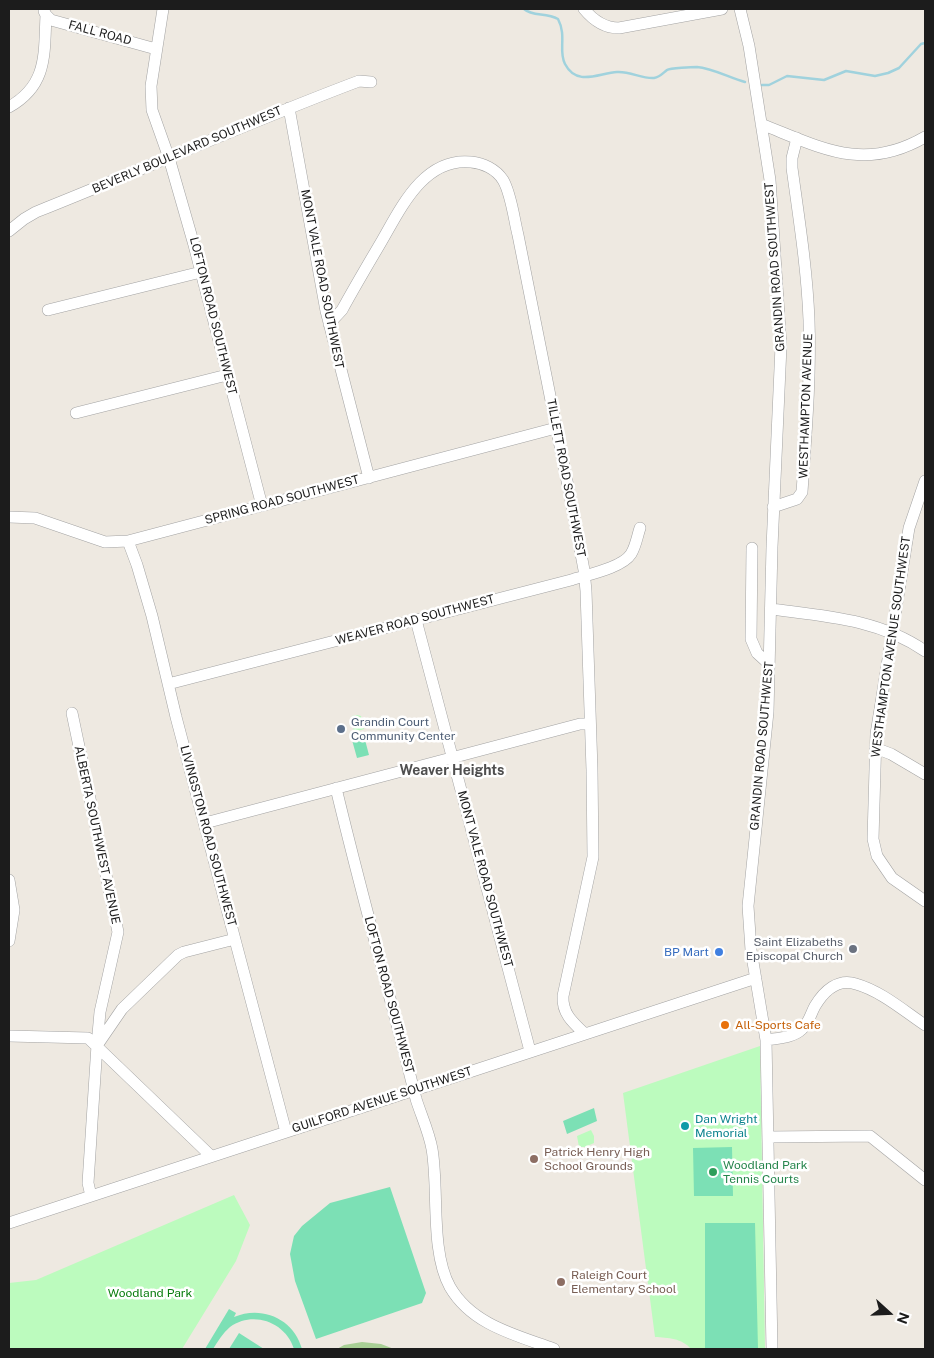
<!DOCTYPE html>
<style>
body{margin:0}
#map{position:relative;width:934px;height:1358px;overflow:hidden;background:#eee9e1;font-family:"Public Sans",sans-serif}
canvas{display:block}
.frame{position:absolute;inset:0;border:10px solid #1c1c1c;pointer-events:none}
.north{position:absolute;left:864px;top:1288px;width:50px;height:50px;-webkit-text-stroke:4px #fff;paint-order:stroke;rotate:110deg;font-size:14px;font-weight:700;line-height:20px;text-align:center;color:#1c1c1c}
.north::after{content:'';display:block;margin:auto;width:18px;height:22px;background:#1c1c1c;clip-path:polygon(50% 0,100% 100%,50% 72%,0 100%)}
</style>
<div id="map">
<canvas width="934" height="1358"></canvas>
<div class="frame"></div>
<div class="north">N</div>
</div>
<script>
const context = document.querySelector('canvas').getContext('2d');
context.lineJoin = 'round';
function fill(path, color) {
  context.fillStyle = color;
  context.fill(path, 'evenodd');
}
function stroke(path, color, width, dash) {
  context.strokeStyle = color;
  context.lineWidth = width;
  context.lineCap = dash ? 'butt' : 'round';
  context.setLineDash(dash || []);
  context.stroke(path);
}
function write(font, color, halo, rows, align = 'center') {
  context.font = font + ' "Public Sans",sans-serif';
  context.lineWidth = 5;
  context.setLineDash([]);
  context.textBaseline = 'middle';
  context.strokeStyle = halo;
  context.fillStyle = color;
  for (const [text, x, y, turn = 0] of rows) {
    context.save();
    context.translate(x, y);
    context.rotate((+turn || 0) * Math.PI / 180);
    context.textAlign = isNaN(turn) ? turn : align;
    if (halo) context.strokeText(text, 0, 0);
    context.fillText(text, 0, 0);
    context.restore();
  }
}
const forest = new Path2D(`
 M362,1342L381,1344L394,1349H337L344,1345Z`);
const park = new Path2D(`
 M357,715L361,716L364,729L354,732L351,719L352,716Z
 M760,1046L765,1349H691C682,1338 668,1338 655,1337L623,1093Z
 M591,1130L594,1136V1143L585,1147H579L577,1136Z
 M234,1195L250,1225L236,1261L182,1349H9V1283L36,1280Z`);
const pitch = new Path2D(`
 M364,736L369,755L357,758L352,740Z
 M594,1108L597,1121L567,1134L563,1121Z
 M732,1147L733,1196H694L693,1148Z
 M390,1187L426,1293L422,1303L316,1339L295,1281L290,1254L294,1236L302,1226L330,1203Z
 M705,1223H755L758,1349H705Z
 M229,1309L236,1313L234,1317C262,1305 294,1319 302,1349H294C286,1323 254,1310 230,1327C223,1333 218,1341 213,1349H205Z
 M239,1333L264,1349H229Z`);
const stream = new Path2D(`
 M524,9C533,17 546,12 558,19C567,36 558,51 565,64C577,87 599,73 617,72C630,71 642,79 654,78C660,77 663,73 667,70C670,68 693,67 697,67C712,68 730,78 745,82
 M761,85H769L787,76L824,80L846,71L875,76L888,73L899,68L921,44L925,43`);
const minor = new Path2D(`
 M163,9L151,86L152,110L169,158L194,245L262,506
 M584,9C593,20 604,28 619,28L722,9
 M740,9L749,46L770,180L781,346L772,547L768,712L748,906L751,950L766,1040L772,1349
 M46,15L51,20L156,49
 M9,107C48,85 44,54 46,15L44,11
 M289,108L326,311L369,478
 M761,124C820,147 863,173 925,137
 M9,231L24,219L36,212C144,169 250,122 359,81L371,82
 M48,310L201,272
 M329,324L342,310C354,288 367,266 380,244C400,210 423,157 471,162C483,163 496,169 503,180C511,193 514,219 518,235L573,511L584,570L586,591L592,770L593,857L563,996C562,1013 572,1022 585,1034
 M76,413L227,375
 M925,481L909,528L876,734L873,839L877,856L892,878L925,901
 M773,507L797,499L802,492C806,434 811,377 809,320C807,269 799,219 792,168V158L797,138
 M9,517L35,518L105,542L128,541L556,428
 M128,541L137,565L152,616L176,717L286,1132
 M752,548L751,639L757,653L769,664
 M771,609C824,616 879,619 925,651
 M416,620L530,1051
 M168,684L571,580C586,575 622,568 631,554C636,546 637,537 640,528
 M72,713L118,932L100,1012L97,1045L88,1183L91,1196
 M875,748L891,754L925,774
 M336,788C357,876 381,964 404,1051C408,1067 412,1083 416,1099C421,1115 429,1132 432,1149C439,1189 430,1251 450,1287C472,1325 516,1335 554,1349
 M205,823L580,724H590
 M9,880L14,910L9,941
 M9,1036L88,1038L211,1156
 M766,1040C778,1038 793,1038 802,1029C809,1023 811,1013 815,1006C824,991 838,978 856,984C881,991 904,1011 925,1025
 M98,1044L122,1009L178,955L184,952L235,939
 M768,1137L870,1136L925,1180
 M9,1223L756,978`);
const markers = [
 [341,729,5,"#5c6f8a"],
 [853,949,5,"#6b7280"],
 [719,952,5,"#3f7fe0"],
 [725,1025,5,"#e8710a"],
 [685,1126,5,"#0f9aa8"],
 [534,1159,5,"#8d6e63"],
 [713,1172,5,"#2e9e5b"],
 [561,1282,5,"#8d6e63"]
];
const streetNames = [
 ["FALL ROAD",100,33,15],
 ["BEVERLY BOULEVARD SOUTHWEST",187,150,-23],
 ["GRANDIN ROAD SOUTHWEST",775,267,-94],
 ["MONT VALE ROAD SOUTHWEST",322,279,79],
 ["LOFTON ROAD SOUTHWEST",213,316,76],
 ["WESTHAMPTON AVENUE",806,406,-88],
 ["TILLETT ROAD SOUTHWEST",566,478,79],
 ["SPRING ROAD SOUTHWEST",282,500,-15],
 ["WEAVER ROAD SOUTHWEST",415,620,-15],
 ["WESTHAMPTON AVENUE SOUTHWEST",891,647,-82],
 ["GRANDIN ROAD SOUTHWEST",762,746,-85],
 ["ALBERTA SOUTHWEST AVENUE",97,835,78],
 ["LIVINGSTON ROAD SOUTHWEST",208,836,75],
 ["MONT VALE ROAD SOUTHWEST",485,879,75],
 ["LOFTON ROAD SOUTHWEST",389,995,75],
 ["GUILFORD AVENUE SOUTHWEST",382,1100,-18]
];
const serviceNames = [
 ["Grandin Court",351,722],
 ["Community Center",351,736]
];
const worshipNames = [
 ["Saint Elizabeths",843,942],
 ["Episcopal Church",843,956]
];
const shopNames = [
 ["BP Mart",709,952]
];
const foodNames = [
 ["All-Sports Cafe",735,1025]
];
const cultureNames = [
 ["Dan Wright",695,1119],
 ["Memorial",695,1133]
];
const educationNames = [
 ["Patrick Henry High",544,1152],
 ["School Grounds",544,1166],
 ["Raleigh Court",571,1275],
 ["Elementary School",571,1289]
];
const leisureNames = [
 ["Woodland Park",723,1165],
 ["Tennis Courts",723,1179]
];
const parkNames = [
 ["Woodland Park",150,1293]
];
const neighbourhoodNames = [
 ["Weaver Heights",452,771]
];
fill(forest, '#a8cf95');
fill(park, '#bcfbbe');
fill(pitch, '#7ce0b5');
stroke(stream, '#a0d2dd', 2.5);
stroke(minor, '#a3a3a3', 12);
stroke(minor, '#fff', 11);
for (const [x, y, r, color] of markers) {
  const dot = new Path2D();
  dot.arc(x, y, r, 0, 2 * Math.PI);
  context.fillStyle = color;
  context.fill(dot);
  stroke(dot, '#fff', 2);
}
write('12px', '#1c1c1c', '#fff', streetNames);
write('12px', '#4e5e75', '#fff', serviceNames, 'left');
write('12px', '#5b616d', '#fff', worshipNames, 'right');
write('12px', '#366cbe', '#fff', shopNames, 'right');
write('12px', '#c56008', '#fff', foodNames, 'left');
write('12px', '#0d838f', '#fff', cultureNames, 'left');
write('12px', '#785e54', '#fff', educationNames, 'left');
write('12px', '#27864d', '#fff', leisureNames, 'left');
write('12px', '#087c0d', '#fff', parkNames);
write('bold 14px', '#4f4f4f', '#fff', neighbourhoodNames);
</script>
